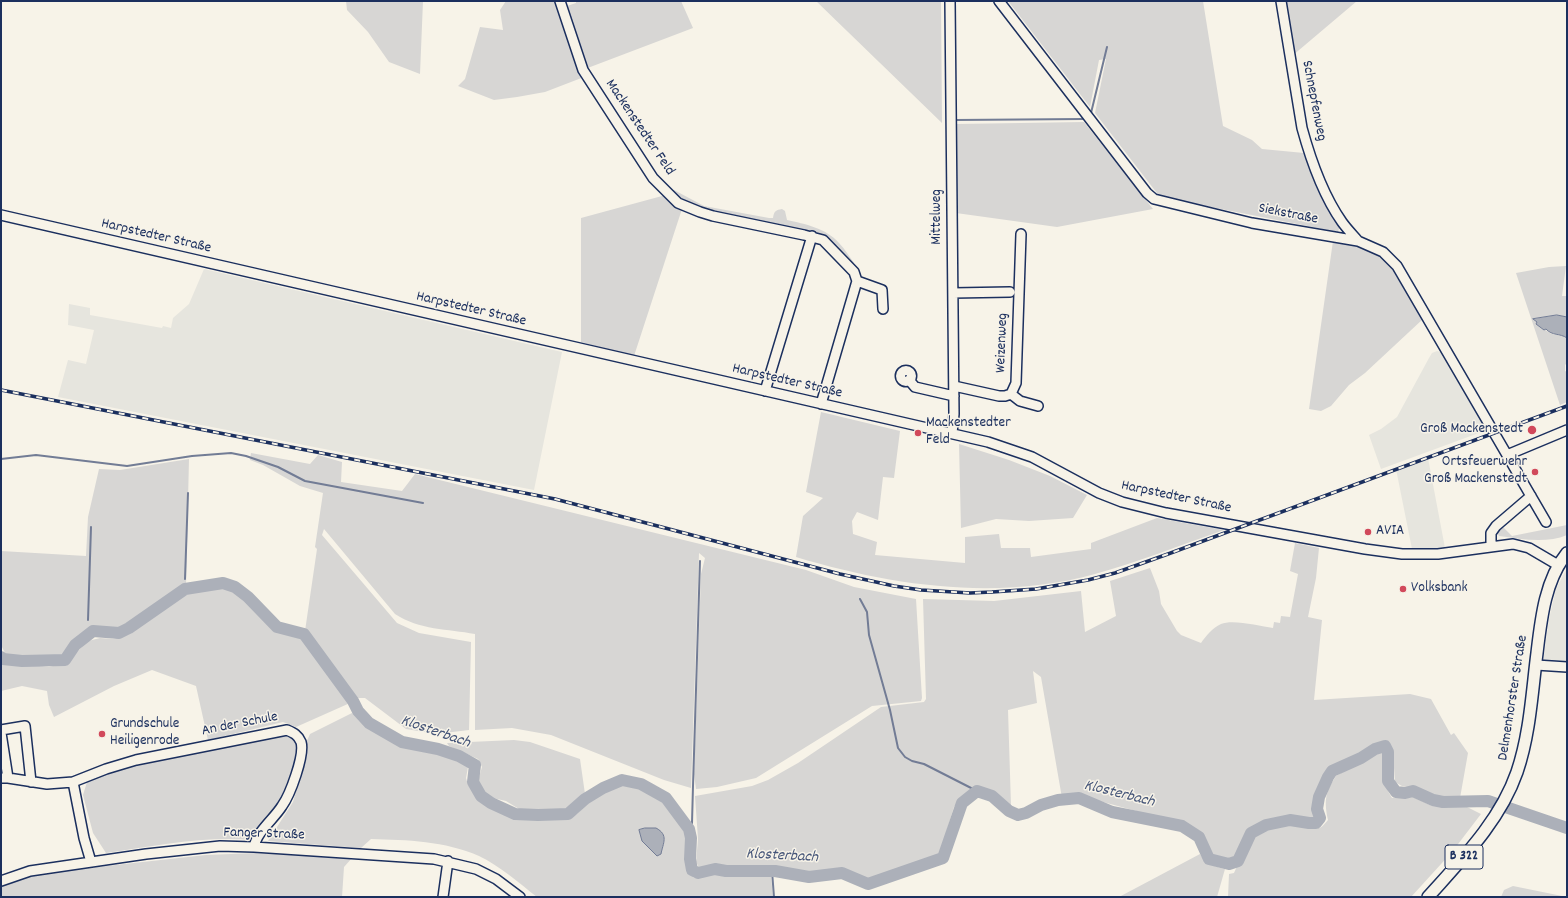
<!DOCTYPE html>
<meta charset="utf-8">
<style>
body{margin:0}
#map{position:relative;width:1568px;height:898px;overflow:hidden;background:#f7f3e8;font-family:Dekko,sans-serif}
canvas{display:block}
.frame{position:absolute;inset:0;border:2px solid #1b2f5e;pointer-events:none}
</style>
<div id="map">
<canvas width="1568" height="898"></canvas>
<div class="frame"></div>
</div>
<script>
const context = document.querySelector('canvas').getContext('2d');
context.lineJoin = 'round';
function fill(path, color) {
  context.fillStyle = color;
  context.fill(path, 'evenodd');
}
function stroke(path, color, width, dash) {
  context.strokeStyle = color;
  context.lineWidth = width;
  context.lineCap = dash ? 'butt' : 'round';
  context.setLineDash(dash || []);
  context.stroke(path);
}
function write(font, color, halo, rows, align = 'center') {
  context.font = font + ' Dekko,sans-serif';
  context.lineWidth = 3;
  context.setLineDash([]);
  context.textBaseline = 'middle';
  context.strokeStyle = halo;
  context.fillStyle = color;
  for (const [text, x, y, turn = 0] of rows) {
    context.save();
    context.translate(x, y);
    context.rotate((+turn || 0) * Math.PI / 180);
    context.textAlign = isNaN(turn) ? turn : align;
    if (halo) context.strokeText(text, 0, 0);
    context.fillText(text, 0, 0);
    context.restore();
  }
}
const built = new Path2D(`
 M204,269L562,352L534,490L58,397L68,360L86,364L94,330L68,325L69,304L90,308V315L162,328L163,326L171,328L173,318L189,304Z
 M1437,351L1441,352L1487,430L1381,469L1369,435L1381,429L1397,417L1429,358L1432,353Z
 M1428,458L1445,548L1412,549L1396,469Z
 M1567,568V663L1543,662L1549,619L1556,589Z`);
const green = new Path2D(`
 M346,1H423L420,74L389,62L368,32L347,10Z
 M506,1H559L584,77L545,92L517,97L494,100L458,86L465,79L480,27L503,30L500,10Z
 M576,1H681L693,28L585,69L564,7L576,3Z
 M817,1H941L942,123L816,1Z
 M1008,1H1203L1223,126L1252,140L1262,149L1304,153L1340,225L1338,232L1160,197L1095,113L1106,59L1099,60L1090,107Z
 M1285,1H1357L1292,56Z
 M1084,122L1153,209L1057,227L956,213L957,124Z
 M674,190L704,206L769,218H773C774,211 776,210 782,209L785,211L787,220C805,224 826,228 839,243C845,249 849,256 854,263H849L824,239L686,205L681,212L634,356L581,342V218L662,196Z
 M1333,241L1370,248L1385,258L1423,319L1365,373L1349,385L1331,406L1321,411L1309,409Z
 M1566,266L1562,296H1567V317L1557,315L1533,319L1537,322L1541,328C1545,329 1547,331 1550,333C1556,336 1561,334 1567,338V363L1565,365V371L1567,372V402L1560,405L1516,273L1549,267Z
 M821,412L900,431L894,478L883,477L878,520L857,512L852,521L853,534L877,542L875,555L965,563V537L999,534L1001,548H1030L1031,557L1091,549V543L1157,518L1224,530C1181,545 1138,562 1095,574C997,601 892,586 796,557L803,516L823,498L806,492Z
 M959,444L1009,460L1050,476L1087,495L1073,518L1029,521L996,519L961,528Z
 M251,453L310,464L318,455L342,462L341,482L402,491L415,474L806,570L854,587L916,599L922,698L921,701L872,706L756,778L717,787L696,789L694,774L701,574L705,558L699,553L691,788L664,780L551,735L512,728L475,730V634C448,629 419,630 395,614L324,529L322,535L397,623L419,633L471,642L469,730L436,734L406,729L365,698H353L305,631L317,549L315,547L323,493L300,486L263,465L250,460Z
 M189,459L186,586L174,591L159,605L132,623L115,629H89L75,642L65,654L59,656L11,657L6,655L1,645V551L86,556L88,517L99,469L120,470Z
 M1501,525L1512,536L1567,525V535C1546,544 1521,539 1499,536L1497,532Z
 M1295,543L1319,548L1316,578L1308,617L1322,620L1314,700L1410,694L1431,699L1451,735L1454,733L1468,753L1460,798L1450,799L1438,797L1421,790L1402,786L1395,782L1393,754L1389,745L1382,744L1355,758L1334,766L1319,788L1314,800L1317,814L1313,818L1293,817L1269,823L1252,830L1238,857L1231,861L1211,858L1200,835L1184,824L1081,796L1062,798L1041,677L1033,671L1037,703L1008,710L1011,806L995,793L973,787L965,794L954,807L939,855L868,882L843,871L808,873L776,868L700,869L696,862L698,839L695,796L752,786L768,780L798,763L881,707L924,702L926,699L923,599L994,601L1081,591L1085,632L1116,616L1110,581L1150,568L1159,591L1161,604L1177,631L1181,635L1201,643C1206,636 1212,628 1221,624C1233,619 1259,626 1273,628L1274,622L1280,623L1281,616L1290,617L1298,574L1290,571Z
 M217,586H226L237,591L255,606L277,629L303,635L350,703L296,727L283,722L208,740L196,686L152,670L114,686L54,717L49,705L47,691L22,686L1,691V661L10,663L49,667L65,663L88,641L100,638L114,639L129,634L182,594Z
 M352,713C371,728 392,743 416,749C422,750 429,750 435,752C446,754 458,760 468,767L466,778L468,785L482,802L488,806L501,810L511,816L519,817L571,816L577,814L595,797L605,791L626,782L631,783L645,789L665,801L679,820L689,840L687,865L690,873L694,878C712,872 751,873 771,876L773,897H537C519,883 500,866 479,856C445,841 407,840 371,839L361,848L268,841L293,802L306,757V743L310,734Z
 M281,733L291,735L299,744V751L284,798L253,840C204,836 155,846 106,853L93,833L83,795L87,782L128,766Z
 M514,740L530,742L580,759L585,794L566,809L541,811L519,809L506,801L493,798L483,791L478,781L482,767L478,759L449,746L447,743Z
 M1380,751L1383,753C1383,770 1382,783 1392,798L1413,797L1432,806H1465L1481,814L1452,852L1411,897H1228L1229,874L1234,873C1239,862 1244,850 1251,840C1260,831 1282,823 1294,825C1302,826 1311,830 1319,828C1323,827 1325,823 1328,820C1324,801 1325,792 1336,776Z
 M256,853L352,858L344,867L342,897H1V885L34,874L206,855Z
 M1200,854C1206,864 1213,866 1225,869L1217,897H1119Z
 M1513,886L1567,897H1501L1504,890Z`);
const water = new Path2D(`
 M1557,315L1567,317V338C1560,333 1552,336 1546,329L1544,330L1536,324L1537,322L1533,319Z
 M645,828H656C669,835 663,843 661,854L657,856L642,841L639,830Z`);
const stream = new Path2D(`
 M1091,113L1107,47
 M956,120L1083,119
 M1,459L36,455L127,466L192,456L231,453L246,456L278,467L305,481L423,503
 M185,579L188,493
 M185,587V589
 M860,599L867,612L869,635L890,710L898,748L905,757L912,761L924,764L977,791
 M88,620L91,527
 M89,634V631
 M689,829L692,823L693,786L700,561
 M772,871L774,897`);
const river = new Path2D(`
 M1,657L3,659L22,661L65,660L75,645L93,631L119,633L129,628L185,589L223,583L235,587L248,597L277,627L304,634L353,701L358,711L369,723L402,742L438,749L459,756L475,765L473,782L481,796L491,803L515,814L538,815L568,814L585,799L603,788L622,780L641,784L666,798L689,829L691,838L690,859L692,870L698,873L715,869L726,871H775L809,877L842,873L868,884L943,858L962,803L977,791L992,796L1009,811L1018,815L1026,813L1041,805L1058,800L1079,798L1112,812L1182,826L1199,837L1209,859L1229,864L1238,861L1251,833L1266,825L1290,820L1309,823H1316L1320,818L1317,809L1319,797L1328,777L1332,771L1361,758L1375,749L1385,746L1388,752V781L1396,792L1405,793L1413,791L1433,800L1443,802L1488,801L1567,828`);
const minor = new Path2D(`
 M560,1L583,70L653,178L678,203L700,212L713,216L804,235L823,240L854,272L857,281L821,404
 M950,1L954,414L952,433
 M999,1L1147,193L1154,199L1252,223L1358,241L1383,252L1397,266L1546,522
 M1281,1L1302,128C1311,161 1323,195 1342,222C1347,229 1353,235 1358,241
 M1,215L988,442L1032,457L1099,493L1122,502L1166,513L1365,549L1402,554H1438L1513,544L1529,548L1558,565
 M857,281L882,290L883,309
 M953,293L1010,292
 M900.5 376a5.5 5.5 0 1 1 11 0a5.5 5.5 0 1 1-11 0Z
 M909,380L915,387L954,396
 M954,386L999,396H1005L1011,394L1016,383L1021,234
 M765,391L812,236
 M1011,394L1020,401L1038,406
 M1507,455L1567,430
 M1491,546V533L1496,526L1531,496
 M1536,665L1567,667
 M1,730L25,726L31,782
 M1,733L8,778
 M1,778H8L47,784L73,782L106,769L136,760L287,730C294,733 298,735 301,742C305,755 290,795 282,806C274,819 257,831 254,847
 M73,782L84,838L91,862
 M1,881L30,871L146,854L220,846L254,847L434,859L476,869L496,879L520,897
 M443,897L448,861`);
const major = new Path2D(`
 M1428,897C1462,859 1500,821 1517,772C1530,734 1532,692 1537,653C1541,619 1545,580 1567,553`);
const rail = new Path2D(`
 M1,390L555,499L840,574L894,586L921,590L970,593L992,592L1036,589L1088,580L1115,573L1168,554L1567,406`);
const markers = [
 [1532,430,5,"#d1495b"],
 [918,433,4,"#d1495b"],
 [1535,472,4,"#d1495b"],
 [1368,532,4,"#d1495b"],
 [1403,589,4,"#d1495b"],
 [102,734,4,"#d1495b"]
];
const shields = [
 [1464,857,38]
];
const shieldNames = [
 ["B 322",1464,857]
];
const streetNames = [
 ["Schnepfenweg",1313,101,79],
 ["Mackenstedter Feld",639,128,56],
 ["Siekstraße",1288,215,11],
 ["Mittelweg",938,217,-90],
 ["Harpstedter Straße",156,237,13],
 ["Harpstedter Straße",471,310,13],
 ["Weizenweg",1003,343,-88],
 ["Harpstedter Straße",787,382,13],
 ["Harpstedter Straße",1176,498,12],
 ["Delmenhorster Straße",1514,698,-81],
 ["An der Schule",240,725,-11],
 ["Fanger Straße",264,835,2]
];
const poiNames = [
 ["Mackenstedter",926,424],
 ["Feld",926,441],
 ["Groß Mackenstedt",1523,430,"right"],
 ["Ortsfeuerwehr",1527,463,"right"],
 ["Groß Mackenstedt",1527,480,"right"],
 ["AVIA",1376,532],
 ["Volksbank",1411,589],
 ["Grundschule",110,725],
 ["Heiligenrode",110,742]
];
const waterNames = [
 ["Klosterbach",435,733,19],
 ["Klosterbach",1119,795,14],
 ["Klosterbach",782,857,3]
];
fill(built, '#e6e5de');
fill(green, '#d7d6d4');
fill(water, '#acb0b9');
stroke(water, '#727c95', 1);
stroke(stream, '#727c95', 2);
stroke(river, '#acb0b9', 12);
stroke(minor, '#1b2f5e', 12);
stroke(major, '#1b2f5e', 14);
stroke(minor, '#f7f3e8', 9);
stroke(major, '#f7f3e8', 11);
stroke(rail, '#1b2f5e', 3.5);
stroke(rail, '#f7f3e8', 2, [6]);
for (const [x, y, r, color] of markers) {
  const dot = new Path2D();
  dot.arc(x, y, r, 0, 2 * Math.PI);
  context.fillStyle = color;
  context.fill(dot);
  stroke(dot, '#f7f3e8', 1.5);
}
for (const [x, y, w] of shields) {
  const box = new Path2D();
  box.roundRect(x - w / 2, y - 12, w, 24, 3);
  context.fillStyle = '#f7f3e8';
  context.fill(box);
  stroke(box, '#1b2f5e', 1);
}
write('bold 14px', '#1b2f5e', null, shieldNames);
write('15px', '#1b2f5e', '#f7f3e8', streetNames);
write('15px', '#1b2f5e', '#f7f3e8', poiNames, 'left');
write('italic 16px', '#465679', '#f7f3e8', waterNames);
</script>
